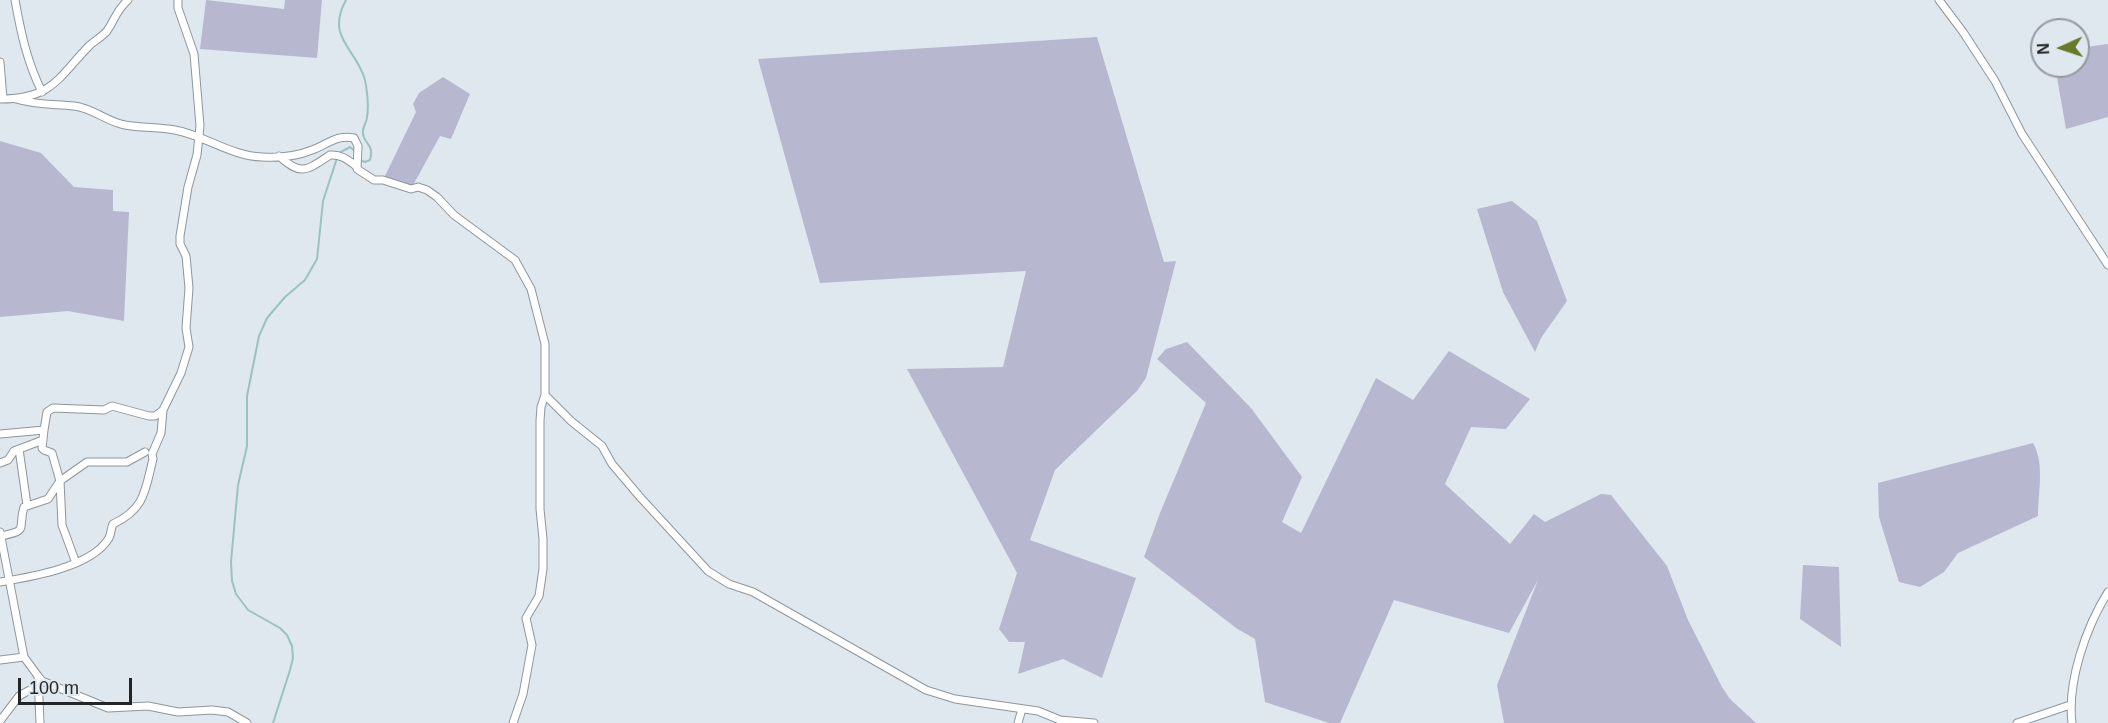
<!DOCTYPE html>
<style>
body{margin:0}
#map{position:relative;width:2108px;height:723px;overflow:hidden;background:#dfe8ee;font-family:Helvetica,sans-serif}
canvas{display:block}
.north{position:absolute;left:2030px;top:18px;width:60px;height:60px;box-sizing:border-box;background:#dfe8ee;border:2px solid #949a9f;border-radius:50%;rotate:267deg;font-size:16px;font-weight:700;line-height:24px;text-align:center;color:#232628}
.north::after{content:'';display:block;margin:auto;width:21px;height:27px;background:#677a29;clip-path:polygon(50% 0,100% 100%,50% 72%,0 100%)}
.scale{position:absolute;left:18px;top:678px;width:114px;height:27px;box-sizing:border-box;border:3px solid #232628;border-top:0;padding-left:8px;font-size:18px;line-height:21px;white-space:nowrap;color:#232628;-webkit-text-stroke:4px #dfe8ee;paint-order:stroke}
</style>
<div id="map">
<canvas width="2108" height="723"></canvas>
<div class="north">N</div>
<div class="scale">100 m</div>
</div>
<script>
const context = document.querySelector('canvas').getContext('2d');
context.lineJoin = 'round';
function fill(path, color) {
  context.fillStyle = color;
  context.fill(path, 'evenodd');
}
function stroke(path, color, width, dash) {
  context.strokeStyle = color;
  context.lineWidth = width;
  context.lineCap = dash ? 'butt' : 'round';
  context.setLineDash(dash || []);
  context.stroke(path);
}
const green = new Path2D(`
 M206,0L284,9L285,0H322L317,58L200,49Z
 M1097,37L1164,262L1176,261L1146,378L1137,391L1055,470L1030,540L1136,578L1102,678L1063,659L1018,674L1025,642H1009L999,629L1017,573L907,369L1003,367L1026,271L820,283L758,59Z
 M2108,44V117L2066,129L2055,66H2078V48Z
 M443,77L470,94L451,139L440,136L411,189L383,180L416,112L413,104L419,93Z
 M0,141L41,153L74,187L113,190V211L129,212L124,321L68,311L0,317Z
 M1512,201L1537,221L1567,301L1541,338L1535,352L1503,292L1477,209Z
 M1187,342L1251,408L1302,477L1282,522L1301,533L1376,378L1413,400L1449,351L1530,399L1506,429L1471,427L1445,484L1510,544L1534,514L1545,522L1601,494L1611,495L1667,566L1688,620L1722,687L1730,699L1756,723H1504L1497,685L1538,580L1509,633L1394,600L1340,723H1329L1265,702L1255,639L1236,628L1144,557L1160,513L1206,403L1157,359L1166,349Z
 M2033,443C2045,464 2038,493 2038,516L1958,553L1944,572L1920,587L1899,582L1879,517L1878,483Z
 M1803,565L1839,567L1841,647L1800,619Z`);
const stream = new Path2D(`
 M346,0C325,38 357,49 365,80C367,91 369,107 367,117C367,122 363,126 363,131C362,144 375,143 370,160L365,162L360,160
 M339,153L350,147L356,152
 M273,723L290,670L293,658L292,646L287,635L280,628L248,610L236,594L232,581L231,562L238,485L247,446V396L259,336L267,318L285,297L305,280L317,259L323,201L337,158`);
const minor = new Path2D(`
 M15,0C21,33 27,62 42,92
 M1939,0L1963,32L1995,81L2022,134L2108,265
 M0,62L3,99
 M0,99C52,99 57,79 89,46C94,41 102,37 107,31C116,18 115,12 128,0
 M16,99C36,105 53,104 74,106C93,108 107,122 125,125C142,128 159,127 175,130C206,136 231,156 262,157C278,158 297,156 312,150C327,145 336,134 354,138L358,146L357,169L374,180H383L411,189L418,187L427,190L437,197L454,215L515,260L531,289L545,344V395L541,407L540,421V509L543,539V569L539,596L526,618L532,645L523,694L513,723
 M279,156C301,176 306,171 330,155C341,154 348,160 356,166
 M545,395L571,421L602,446L612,464L640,497L708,571L729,584L753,592L926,690L955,699L1038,711L1060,720L1094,723
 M44,430L47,412L53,408L104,410L112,406L149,416H155L163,410
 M0,434L44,430L42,448L44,450L52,453L60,481L87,462H127L145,452
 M19,449L27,505
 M0,463L8,460L14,451L43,440
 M60,481L62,525L76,563
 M0,532L24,657L38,676L40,723
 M1,536C30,530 17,530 24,507L48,499L60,481
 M0,582C31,577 92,567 109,538C111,534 111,528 113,524C145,509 145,491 153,459L152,454L161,433L163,410L181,373L189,347L186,328L189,288L186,256L180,244V236L188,187L197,155L200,126L194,54L178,8V0
 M0,660L24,657
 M38,676L42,681L108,708L148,706L178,712L212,710L228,712L247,723
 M0,721L19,696L37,686
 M1018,723L1022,709
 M2017,723L2070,705
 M2072,723C2067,682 2086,627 2108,592`);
fill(green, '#b7b8cf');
stroke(stream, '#98c3c0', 2);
stroke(minor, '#8e969c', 9);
stroke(minor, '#fff', 7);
</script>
